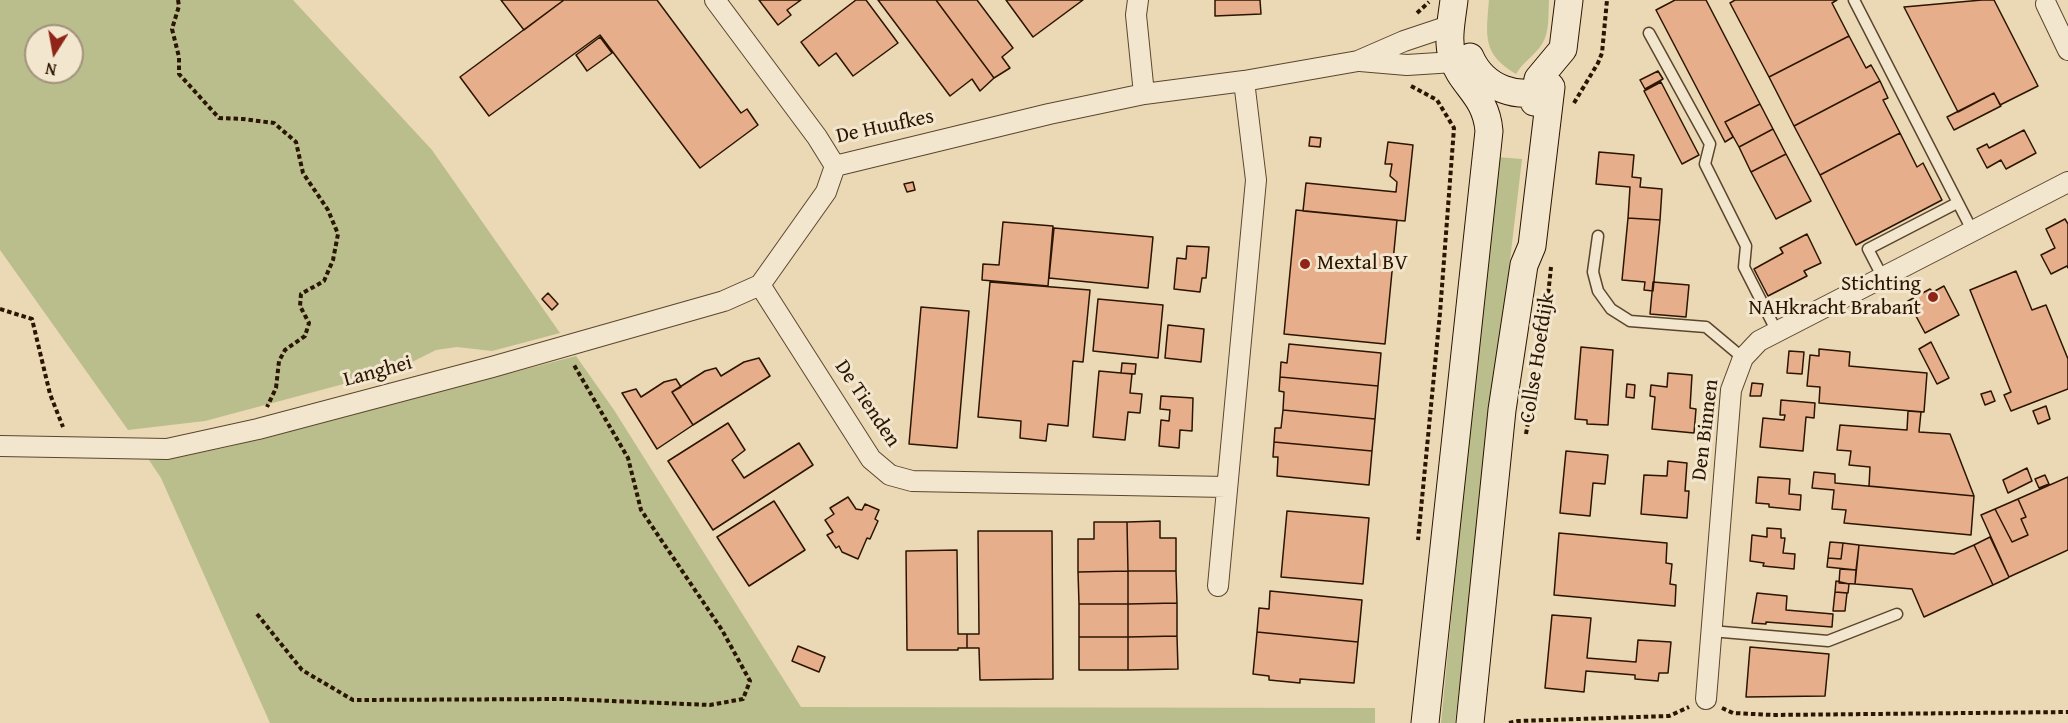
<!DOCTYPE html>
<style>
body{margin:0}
#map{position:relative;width:2068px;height:723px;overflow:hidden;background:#ebd8b5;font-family:"Gentium Book Plus",serif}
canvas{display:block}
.north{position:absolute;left:24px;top:24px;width:60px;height:60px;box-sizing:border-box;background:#f2e6cf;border:2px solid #a2927c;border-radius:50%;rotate:191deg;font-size:16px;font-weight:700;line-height:24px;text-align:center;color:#2b1500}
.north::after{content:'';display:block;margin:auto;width:21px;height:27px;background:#8f2418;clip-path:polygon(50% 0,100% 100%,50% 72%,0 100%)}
</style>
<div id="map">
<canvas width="2068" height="723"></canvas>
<div class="north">N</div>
</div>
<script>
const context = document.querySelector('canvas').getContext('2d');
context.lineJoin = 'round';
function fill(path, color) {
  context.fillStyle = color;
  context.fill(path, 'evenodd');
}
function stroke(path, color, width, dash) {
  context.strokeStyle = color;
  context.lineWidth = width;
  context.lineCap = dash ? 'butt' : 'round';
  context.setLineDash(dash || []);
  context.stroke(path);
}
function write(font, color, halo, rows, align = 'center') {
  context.font = font + ' "Gentium Book Plus",serif';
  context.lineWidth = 6;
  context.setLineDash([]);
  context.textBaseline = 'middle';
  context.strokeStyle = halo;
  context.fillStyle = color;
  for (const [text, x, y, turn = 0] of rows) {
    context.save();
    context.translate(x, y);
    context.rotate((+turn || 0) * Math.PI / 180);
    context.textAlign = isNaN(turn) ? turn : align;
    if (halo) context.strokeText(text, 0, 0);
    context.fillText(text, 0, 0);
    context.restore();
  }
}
const green = new Path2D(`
 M0,0H293L432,150L560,333L492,351L457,347L436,350L396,370L205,421L128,430L0,250ZM36,36H72V72H36Z
 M1489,0H1549C1548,14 1550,32 1542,44C1535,55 1523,62 1516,74C1482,54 1486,36 1489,0Z
 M1496,157L1522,159L1455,723H1441Z
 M576,356L614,410L801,707L1375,708V723H270L161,478L149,460L188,455L228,447Z`);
const building = new Path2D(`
 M501,0H564L524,30Z
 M564,0H657L741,113L747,109L758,125L700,168L600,35L489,116L460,77Z
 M759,0H801L787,10L791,15L778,25Z
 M856,0H866L898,43L853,76L836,53L819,66L801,42Z
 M878,0H936L994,78L980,91L972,79L950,96Z
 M936,0H977L1013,48L1002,57L1010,68L994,78Z
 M1006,0H1083L1033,37Z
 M1215,0H1260L1261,14L1215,16Z
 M1675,0H1706L1760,104L1725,122L1733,137L1725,142L1656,10Z
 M1735,0H1837L1832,3L1849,36L1769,77L1730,3Z
 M1982,0H1994L2038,86L2000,105L1994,93L1958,112L1904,7Z
 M1849,36L1866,68L1871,65L1880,81L1794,126L1769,77Z
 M600,37L612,53L587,71L576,55Z
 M1658,71L1663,79L1645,89L1640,80Z
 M1880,81L1888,98L1883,100L1900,133L1820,175L1794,126Z
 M1661,82L1699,155L1682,164L1644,91Z
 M1994,93L2001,106L1954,130L1947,117Z
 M1760,104L1773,129L1739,147L1725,122Z
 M1773,129L1786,154L1751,172L1739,147Z
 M2024,130L2036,153L2006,169L2001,160L1987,168L1977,149L1987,144L1989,148Z
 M1900,133L1917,167L1923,163L1942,200L1856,245L1820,175Z
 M1310,137L1321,138L1320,147L1309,146Z
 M1388,142L1413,145L1405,221L1303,211L1306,183L1396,192L1397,182L1390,176L1392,164H1385Z
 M1599,152L1634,155L1632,177L1641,178L1640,187L1662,189L1660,220L1628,218L1630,187L1596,184Z
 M1786,154L1811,201L1776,219L1751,172Z
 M913,182L915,190L907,192L904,184Z
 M1296,210L1397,220L1385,344L1284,334Z
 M1628,218L1660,220L1653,291L1644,290L1645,282L1622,280Z
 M2065,219L2068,224V268L2067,266L2051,274L2041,255L2055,248L2046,229Z
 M1003,222L1053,226L1048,286L982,280L983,264L999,265Z
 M1054,228L1153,237L1148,288L1049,278Z
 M1807,234L1821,263L1804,271L1807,276L1768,296L1754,269L1783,253L1780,248Z
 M1187,246L1209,247L1206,278H1202L1200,292L1174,289L1177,258L1186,259Z
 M2016,271L2032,310L2046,305L2068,359V389L2011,411L2004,395L2011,392L1970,290Z
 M990,282L1090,290L1083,362L1073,361L1068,426L1048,424L1046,441L1020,438L1021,421L978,417Z
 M1653,282L1689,285L1686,317L1650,314Z
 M1944,286L1959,315L1925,333L1908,301L1930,289L1933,292Z
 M548,293L558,304L552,310L542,299Z
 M1098,299L1163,305L1158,358L1093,351Z
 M921,307L969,311L957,448L909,444Z
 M1168,325L1204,329L1201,362L1165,358Z
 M1931,342L1949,378L1937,384L1919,349Z
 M1289,344L1381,353L1378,386L1280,377L1281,362L1287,363Z
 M1581,347L1613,350L1608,425L1587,424V420L1575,419Z
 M1819,349L1850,352L1849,366L1927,373L1924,412L1819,403L1820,387L1807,386L1810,355L1819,356Z
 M1789,351L1804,352L1802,374L1787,373Z
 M759,358L770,376L693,425L672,392L705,371L716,368L721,376L744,362Z
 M1122,363L1136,364L1135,374L1121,373Z
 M1099,371L1132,374L1130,393L1142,394L1140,413L1128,412L1125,440L1093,437Z
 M1668,373L1692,375L1690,408L1696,409L1694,433L1652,429L1655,397L1650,396L1651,385L1667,387Z
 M1280,377L1378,386L1375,419L1283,410L1284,392L1279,391Z
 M676,379L681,387L672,392L693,425L657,449L622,393L636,389L641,397L664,382Z
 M1752,383L1763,384L1761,396H1750Z
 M1627,384L1635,385L1634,398L1626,397Z
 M1991,391L1995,401L1985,405L1981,394Z
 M1161,396L1193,398L1192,431L1180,430L1179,448L1159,446L1161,420L1169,421L1170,410L1160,409Z
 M1781,400L1815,403L1814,418L1806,417L1803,451L1760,447L1763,418L1784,420L1785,415H1780Z
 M2046,406L2050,419L2038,424L2033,411Z
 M1283,410L1375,419L1372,451L1274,442L1275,428H1281Z
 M1908,411L1921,412L1919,432L1950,434L1974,496L1869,486L1870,467L1849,465L1851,451L1837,450L1840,425L1907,430Z
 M728,423L745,450L732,460L744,478L799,443L813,465L713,530L668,461Z
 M1274,442L1372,451L1369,485L1277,476L1278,457H1273Z
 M1566,451L1608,455L1605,484L1593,483L1590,516L1560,513Z
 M1668,461L1687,463L1685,491H1689L1687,518L1641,514L1644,475L1667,476Z
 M2027,468L2032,481L2008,493L2003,480Z
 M1814,472L1835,474V483L1974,496L1971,535L1844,523L1846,510L1832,509L1834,490L1812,488Z
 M2045,475L2049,484L2039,488L2035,479Z
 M1758,477L1790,479L1789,494L1801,495L1800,510L1769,507V504L1756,503Z
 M2068,477V550L2009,577L1981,515L1995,509L2012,542L2028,535L2021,519L2026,517L2018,499Z
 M848,497L856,509L862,510L865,504L879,510L875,519L878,521L870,539L867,538L858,559L842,552L839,546L836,548L827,535L833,532L825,520L834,514L830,508Z
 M2018,499L2026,517L2021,519L2028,535L2012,542L1995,509Z
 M774,501L805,550L749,586L717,537Z
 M1287,511L1369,518L1363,584L1281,577Z
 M1160,521V538H1176V571H1128L1127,522Z
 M1094,522H1127L1128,571L1078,572V539H1094Z
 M1767,528L1781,529V538H1785L1783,553L1795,554L1794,569L1763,566L1764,563L1750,561L1752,535L1767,537Z
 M978,531H1052L1053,679L980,680L979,648H967V634H979Z
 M1559,533L1667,543L1666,563L1672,564L1670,584L1676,585L1675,606L1554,595Z
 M1990,537L2009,577L2008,578L1993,585L1974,545Z
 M1830,542L1843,543L1841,559L1828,558Z
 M1843,543L1859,545L1856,570L1827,567L1828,558L1841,559Z
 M1859,545L1954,554L1974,545L1993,585L1924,617L1912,589L1855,584Z
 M957,550L958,634H967V648H958V650H907L906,551Z
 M1840,569L1856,570L1855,584L1839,583Z
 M1128,571V604H1079L1078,572Z
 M1128,571H1176L1177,603L1128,604Z
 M1836,581L1849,584L1848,593L1835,592Z
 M1270,591L1362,600L1358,642L1257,632L1259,608L1269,609Z
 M1835,592L1847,593L1845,611H1833Z
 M1757,593L1787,596L1786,610L1833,614L1832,627L1766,622V624L1752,623Z
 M1177,603V636L1128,637V604Z
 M1079,604H1128V637H1079Z
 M1552,615L1591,618L1587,658L1636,662L1638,640L1671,642L1668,673H1659L1658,681L1635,679V675L1586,671L1584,692L1545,688Z
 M1257,632L1358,642L1354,683L1300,679V683L1269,680V676L1253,674Z
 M1177,636L1178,669L1128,670V637Z
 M1079,637H1128V670H1079Z
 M798,646L825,657L819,672L792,661Z
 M1750,647L1829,654L1825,696L1746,697Z`);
const path = new Path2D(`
 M178,0L179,6L172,29L179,57V74L219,118L243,119L274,123L296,142L303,173L328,210L338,234L333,260L324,281L301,294L300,306L309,323L305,336L285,350L279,361L276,388L267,407
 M1417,13L1429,2
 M1411,86L1437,100L1454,128L1440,313L1418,540
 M1574,103L1598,63L1602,53L1607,0
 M0,309L32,319L50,394L63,427
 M1526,434L1545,324L1551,267
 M257,614L302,670L353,700L565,699L710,705L743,699L750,681L722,630L641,510L628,458L574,365
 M1722,708L1733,713L1773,715L2068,712
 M1509,723L1518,721L1669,716L1689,707`);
const lane = new Path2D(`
 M1854,0L1973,232
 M1649,33L1710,144L1705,164L1746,246L1744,267L1777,332
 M1598,236L1593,272L1598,291L1611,309L1630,321L1706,327L1743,358
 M1883,278L1868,249L1957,203
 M1711,631L1828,641L1897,614`);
const street = new Path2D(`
 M715,0L817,137L835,166
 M1138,0L1136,15L1144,94
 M2046,4L2068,50
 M1360,61L1407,65L1454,62
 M835,166L1049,114L1144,94L1244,81L1358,61L1404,41L1452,25
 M760,285L871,459L890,475L912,481L1226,487
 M0,446L167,449L258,429L492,367L724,301L760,285L826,192L835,166
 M1218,586L1256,180L1244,81
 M1706,699L1731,390L1743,358L1759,341L2068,182`);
const secondary = new Path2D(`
 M1470,57C1484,89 1519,101 1550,88
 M1534,102L1538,79L1563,49L1569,0
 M1425,723L1489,131C1486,94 1461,86 1452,56C1447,39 1452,17 1454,0
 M1470,723L1502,410L1524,265L1532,246L1551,87`);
const markers = [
 [1305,264,6,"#8f2418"],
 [1933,297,6,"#8f2418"]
];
const streetNames = [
 ["De Huufkes",885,127,-12],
 ["Collse Hoefdijk",1538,358,-81],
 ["Langhei",378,372,-15],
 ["De Tienden",867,404,56],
 ["Den Binnen",1706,430,-83]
];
const poiNames = [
 ["Mextal BV",1317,264],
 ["Stichting",1921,285,"right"],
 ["NAHkracht Brabant",1921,309,"right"]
];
fill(green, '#b9be8c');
fill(building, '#e6ae8a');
stroke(building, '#2b1500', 1.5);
stroke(lane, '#5b462d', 13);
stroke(street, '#5b462d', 22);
stroke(secondary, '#2b1500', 29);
stroke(path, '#2b1500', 4, [4.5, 3]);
stroke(lane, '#f2e6cf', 10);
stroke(street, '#f2e6cf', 20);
stroke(secondary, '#f2e6cf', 27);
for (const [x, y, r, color] of markers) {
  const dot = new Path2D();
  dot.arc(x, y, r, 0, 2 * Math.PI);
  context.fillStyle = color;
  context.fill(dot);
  stroke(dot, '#f2e6cf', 2);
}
write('21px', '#2b1500', '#f2e6cf', streetNames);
write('21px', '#2b1500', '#f2e6cf', poiNames, 'left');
</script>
